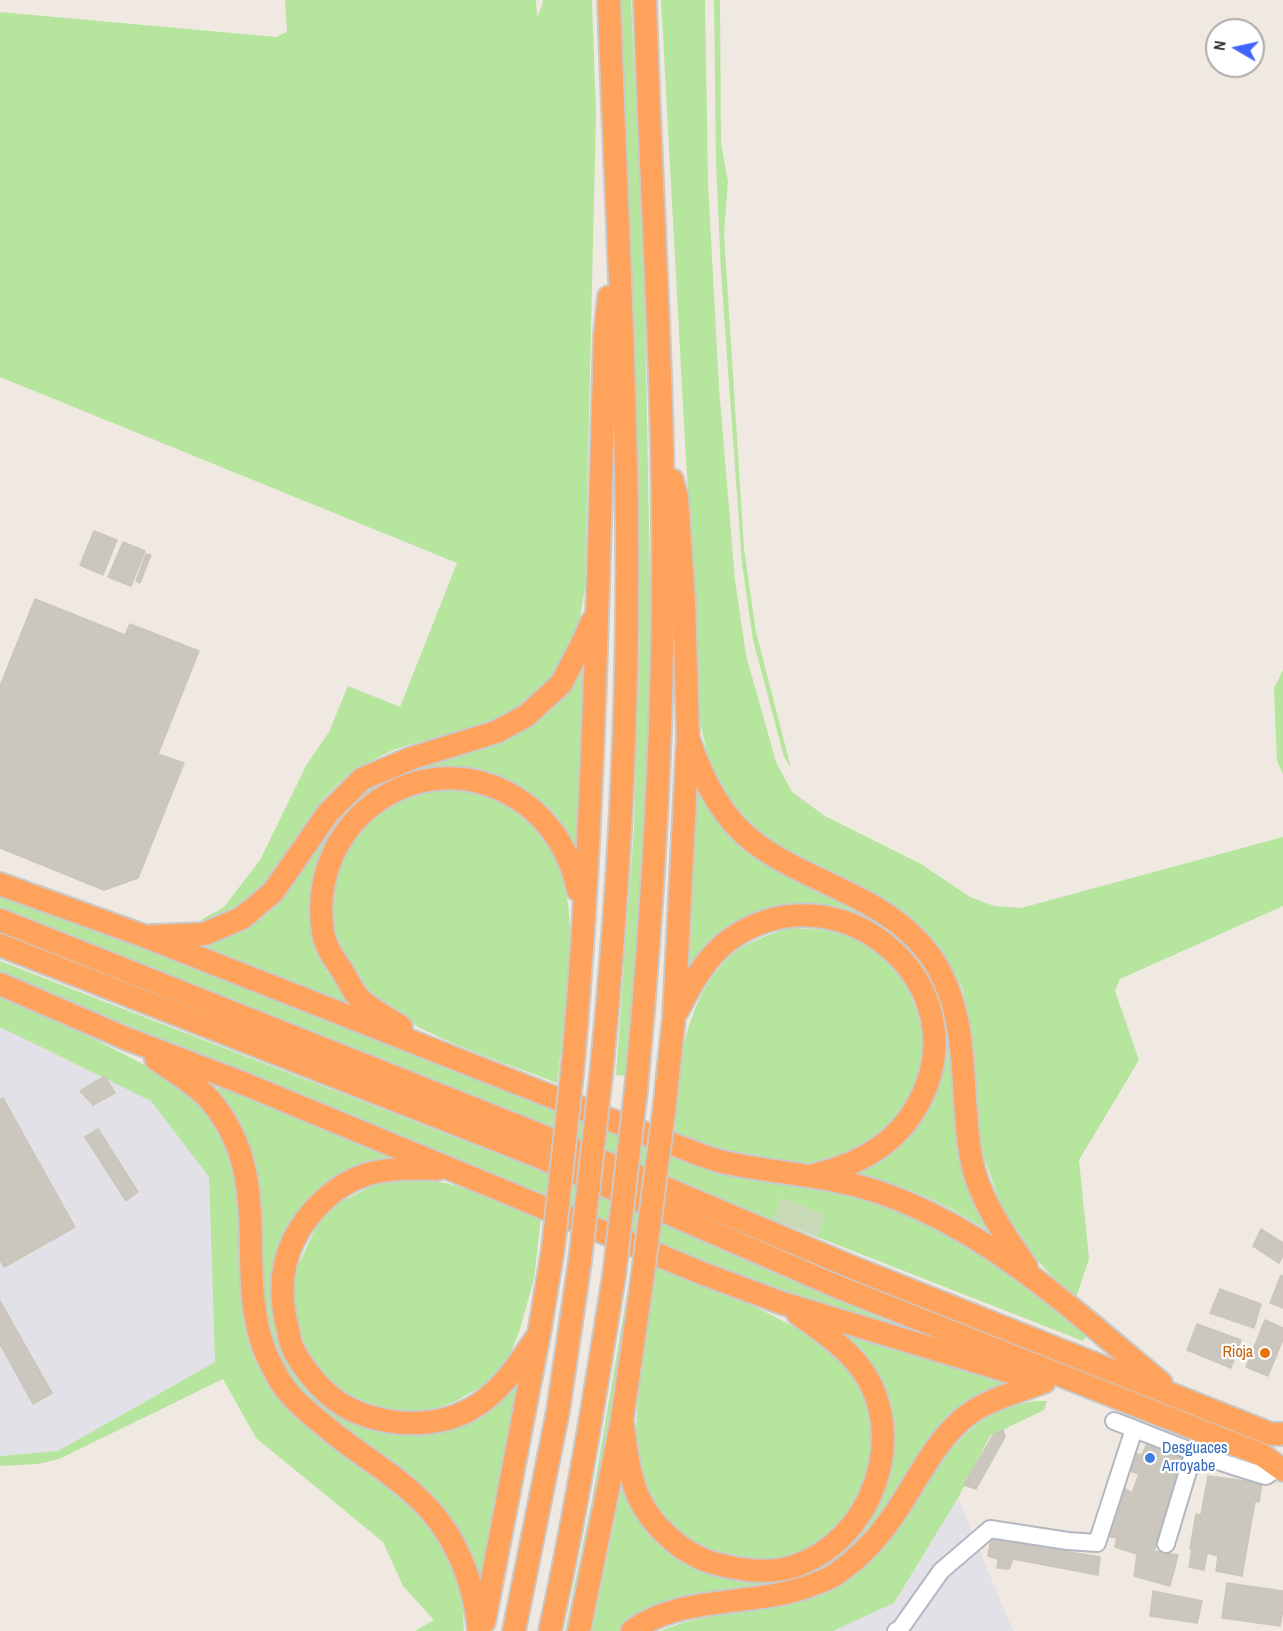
<!DOCTYPE html>
<style>
body{margin:0}
#map{position:relative;width:1283px;height:1631px;overflow:hidden;background:#efe9e1;font-family:"Archivo Narrow",sans-serif}
canvas{display:block}
.north{position:absolute;left:1205px;top:18px;width:60px;height:60px;box-sizing:border-box;background:#fff;border:2px solid #ababab;border-radius:50%;rotate:279deg;font-size:16px;font-weight:700;line-height:24px;text-align:center;color:#2e2e2e}
.north::after{content:'';display:block;margin:auto;width:21px;height:27px;background:#4264fb;clip-path:polygon(50% 0,100% 100%,50% 72%,0 100%)}
</style>
<div id="map">
<canvas width="1283" height="1631"></canvas>
<div class="north">N</div>
</div>
<script>
const context = document.querySelector('canvas').getContext('2d');
context.lineJoin = 'round';
function fill(path, color) {
  context.fillStyle = color;
  context.fill(path, 'evenodd');
}
function stroke(path, color, width, dash) {
  context.strokeStyle = color;
  context.lineWidth = width;
  context.lineCap = dash ? 'butt' : 'round';
  context.setLineDash(dash || []);
  context.stroke(path);
}
function write(font, color, halo, rows, align = 'center') {
  context.font = font + ' "Archivo Narrow",sans-serif';
  context.lineWidth = 4.5;
  context.setLineDash([]);
  context.textBaseline = 'middle';
  context.strokeStyle = halo;
  context.fillStyle = color;
  for (const [text, x, y, turn = 0] of rows) {
    context.save();
    context.translate(x, y);
    context.rotate((+turn || 0) * Math.PI / 180);
    context.textAlign = isNaN(turn) ? turn : align;
    if (halo) context.strokeText(text, 0, 0);
    context.fillText(text, 0, 0);
    context.restore();
  }
}
const industrial = new Path2D(`
 M0,1027L151,1101L209,1177L215,1362L58,1451L0,1456Z
 M958,1498L1013,1631H833L894,1603Z`);
const green = new Path2D(`
 M285,0H536L537,17L542,6L543,0H592L596,115L585,585C581,617 575,654 552,678C530,701 502,718 473,729C450,737 425,739 402,747C381,754 361,766 343,780C298,814 281,896 226,915C217,918 208,919 199,921L224,907L260,860L307,764L329,732L348,686L400,707L457,563L0,377V12L276,37L287,32Z
 M620,0H631L645,310L651,630L645,828L626,1076L616,1075L634,827L640,630L634,310Z
 M661,0H705L708,183L719,388L735,580L746,655L776,762L792,792L825,816L921,864L970,897L994,906L1021,908L1283,837V906L1120,979L1115,991L1139,1060L1079,1160L1089,1259L1076,1298L1060,1285L1025,1247L1000,1203L983,1154L975,1097L971,1027L962,987L940,952L780,848L743,820L711,770L695,700L689,516Z
 M714,0H720L721,144L728,181L724,234L744,548L756,632L791,768L784,757L753,640L742,564L721,272L716,162Z
 M584,670L578,852C561,828 531,792 504,780C489,773 469,772 453,770L331,838L319,862L312,892L317,945L326,971L354,1006L196,944L211,940L374,781L559,699Z
 M1283,670V774L1277,761L1274,688Z
 M449,788C458,789 468,790 476,792C499,797 519,810 534,827C576,874 572,933 567,992C564,1022 561,1052 557,1083C502,1061 400,1031 363,987C357,980 354,971 349,963C342,950 330,922 330,908C330,853 371,806 422,790C430,788 441,789 449,788Z
 M696,788L720,822L871,914L923,959L940,988L990,1232C947,1204 906,1185 856,1174L896,1147L927,1108L935,1088L942,1057L927,985L808,907L689,972Z
 M0,895L283,1000L819,1187L895,1205L990,1257L1086,1336L1083,1341L817,1237L825,1215L782,1198L773,1220L742,1208L0,907Z
 M787,928C808,929 830,929 850,936C896,954 923,1004 923,1052C923,1057 924,1064 922,1070C921,1077 915,1084 912,1090C892,1132 857,1159 811,1163C765,1167 716,1149 673,1135C678,1072 682,998 734,953C748,941 770,935 787,928Z
 M0,961L539,1170L790,1280L910,1330L909,1333L714,1271L0,975Z
 M0,994C33,1010 65,1026 98,1041C127,1056 167,1074 191,1097C240,1145 239,1211 241,1275C241,1307 243,1338 258,1367C303,1454 419,1480 454,1569C462,1588 463,1610 464,1631H415L434,1620L403,1586L383,1542L256,1438L223,1379L59,1459L38,1464L0,1466V1456L58,1451L215,1362L209,1177L151,1101L0,1027Z
 M219,1086L389,1157L361,1165L307,1203L279,1337L370,1428L391,1433H419L503,1394L518,1385L479,1583L460,1539L292,1385L267,1328L234,1117L217,1090Z
 M408,1179L446,1183L470,1190L541,1218L534,1279L520,1329L507,1362L486,1384L456,1401L432,1410L400,1411L364,1405L329,1384L309,1354L296,1321L293,1294L297,1268L317,1225L335,1205L380,1182Z
 M656,1267C713,1291 775,1309 823,1347C829,1352 836,1356 841,1361C868,1391 877,1422 869,1461C868,1469 868,1477 865,1484C825,1593 670,1580 641,1469C639,1462 636,1454 636,1447C635,1437 636,1426 637,1416C639,1366 649,1317 656,1267Z
 M629,1282L635,1285L573,1631H565L592,1500Z
 M842,1332L1016,1381L973,1400L861,1546L810,1579L621,1631H592L622,1485L645,1527L719,1573L842,1550L873,1515L888,1481L893,1450L868,1362Z
 M1037,1401H1047L1044,1410L990,1436L958,1498L894,1603L833,1631H661C720,1604 793,1619 849,1580C912,1535 927,1451 994,1413C1006,1405 1023,1403 1037,1401Z`);
const cemetery = new Path2D(`
 M782,1198L825,1215L817,1237L773,1220Z`);
const building = new Path2D(`
 M94,531L117,540L103,575L80,565Z
 M123,542L145,551L131,586L108,577Z
 M146,554L151,555L140,583L136,581Z
 M35,599L125,635L130,624L199,651L158,754L184,763L138,878L104,890L0,848V686Z
 M105,1076L115,1093L93,1105L80,1091Z
 M3,1098L75,1227L4,1267L0,1260V1100Z
 M98,1129L138,1192L126,1201L85,1137Z
 M1261,1229L1283,1243V1255L1279,1263L1253,1246Z
 M1281,1275L1283,1276V1308L1270,1303Z
 M1220,1289L1261,1304L1254,1328L1210,1313Z
 M0,1301L52,1393L33,1404L0,1344Z
 M1265,1320L1283,1328V1339L1268,1376L1246,1367Z
 M1197,1324L1241,1340L1231,1368L1187,1350Z
 M1003,1430L1005,1437L976,1489L964,1485L994,1434Z
 M1148,1441L1185,1456L1154,1551L1178,1555L1170,1586L1134,1576L1137,1554L1115,1547L1117,1538L1106,1536L1124,1488L1132,1493L1139,1474L1130,1471L1137,1454L1142,1455Z
 M1208,1476L1262,1483L1259,1502L1255,1501L1242,1576L1216,1571L1218,1556L1190,1549L1196,1514L1201,1515Z
 M992,1533L1026,1539L1025,1545L1100,1557L1098,1575L1013,1559L1009,1569L997,1568L998,1559L988,1556Z
 M1192,1549L1205,1552L1204,1554H1207L1204,1570L1189,1567Z
 M1227,1583L1283,1591V1609L1280,1626L1222,1618Z
 M1153,1591L1202,1601L1197,1623L1150,1616Z`);
const minor = new Path2D(`
 M1114,1421C1164,1440 1214,1462 1266,1476L1279,1467
 M1166,1544L1194,1451
 M896,1631L900,1629L941,1571L990,1529L1068,1541L1097,1543L1134,1429`);
const highway = new Path2D(`
 M688,738C703,780 722,820 759,846C817,887 895,899 935,963C974,1026 957,1101 974,1171C984,1206 1006,1237 1026,1266
 M0,884L144,936L672,1144C689,1150 706,1158 723,1162C777,1174 832,1175 884,1194C991,1232 1075,1312 1161,1383
 M0,920L540,1135L854,1268L1271,1434H1283
 M152,936L204,934L242,918L273,892L328,813L362,779L412,758L496,732L526,716L561,684L582,644L592,622
 M0,945L535,1155L838,1287L1262,1455L1283,1470
 M0,984L125,1038L240,1082L704,1274L782,1303L1043,1382
 M678,1010C691,984 707,955 732,938C841,864 983,985 918,1104C897,1143 860,1164 817,1174
 M401,1027C388,1018 371,1010 360,999C353,992 348,980 343,972C335,960 325,947 323,932C305,819 425,736 521,801C552,822 571,855 578,890
 M156,1059C174,1072 196,1084 210,1100C273,1174 237,1258 261,1340C265,1354 273,1369 280,1381C291,1399 309,1413 325,1426C351,1449 382,1466 408,1489C452,1525 473,1575 479,1631
 M573,1064C594,822 598,579 605,336L609,297
 M601,1076C619,893 629,709 627,525C625,350 615,175 609,0
 M636,1090C656,878 667,663 662,449C659,300 649,150 645,0
 M665,1103L674,1017L688,738L684,601L677,498L672,480
 M437,1169C413,1168 387,1168 365,1175C350,1180 337,1188 326,1198C286,1234 274,1278 288,1330C289,1337 291,1345 294,1351C306,1373 327,1398 350,1409C385,1426 434,1429 469,1410C500,1394 520,1362 539,1334
 M622,1420C626,1446 628,1472 638,1496C651,1525 680,1552 710,1562C737,1570 768,1575 795,1566C873,1540 910,1434 860,1367C843,1345 820,1330 798,1314
 M484,1622L539,1334L553,1249
 M514,1631L558,1411L580,1261
 M550,1631C576,1513 595,1395 614,1276
 M579,1631L622,1420L641,1288
 M632,1631C681,1594 756,1607 812,1585C819,1582 826,1580 833,1576C854,1562 873,1544 888,1523C912,1491 927,1454 955,1426C980,1400 1013,1394 1044,1382`);
const highwayBridge = new Path2D(`
 M553,1249L573,1064
 M580,1261L601,1076
 M614,1276L636,1090
 M641,1288L665,1103`);
const markers = [
 [1265,1353,6,"#e8710a"],
 [1150,1458,6,"#3f7fe0"]
];
const foodNames = [
 ["Rioja",1253,1353]
];
const shopNames = [
 ["Desguaces",1162,1449],
 ["Arroyabe",1162,1467]
];
fill(industrial, '#e3e1e8');
fill(green, '#b6e59e');
fill(cemetery, '#c8d9b8');
fill(building, '#cbc7bf');
stroke(building, '#cbc5ba', 1.5);
stroke(minor, '#b4b7c1', 20);
stroke(highway, '#c9c9c9', 26);
stroke(minor, '#fff', 16);
stroke(highway, '#ffa35c', 22);
stroke(highwayBridge, '#c9c9c9', 26, []);
stroke(highwayBridge, '#ffa35c', 22);
for (const [x, y, r, color] of markers) {
  const dot = new Path2D();
  dot.arc(x, y, r, 0, 2 * Math.PI);
  context.fillStyle = color;
  context.fill(dot);
  stroke(dot, '#fff', 2);
}
write('16px', '#c56008', '#fff', foodNames, 'right');
write('16px', '#366cbe', '#fff', shopNames, 'left');
</script>
